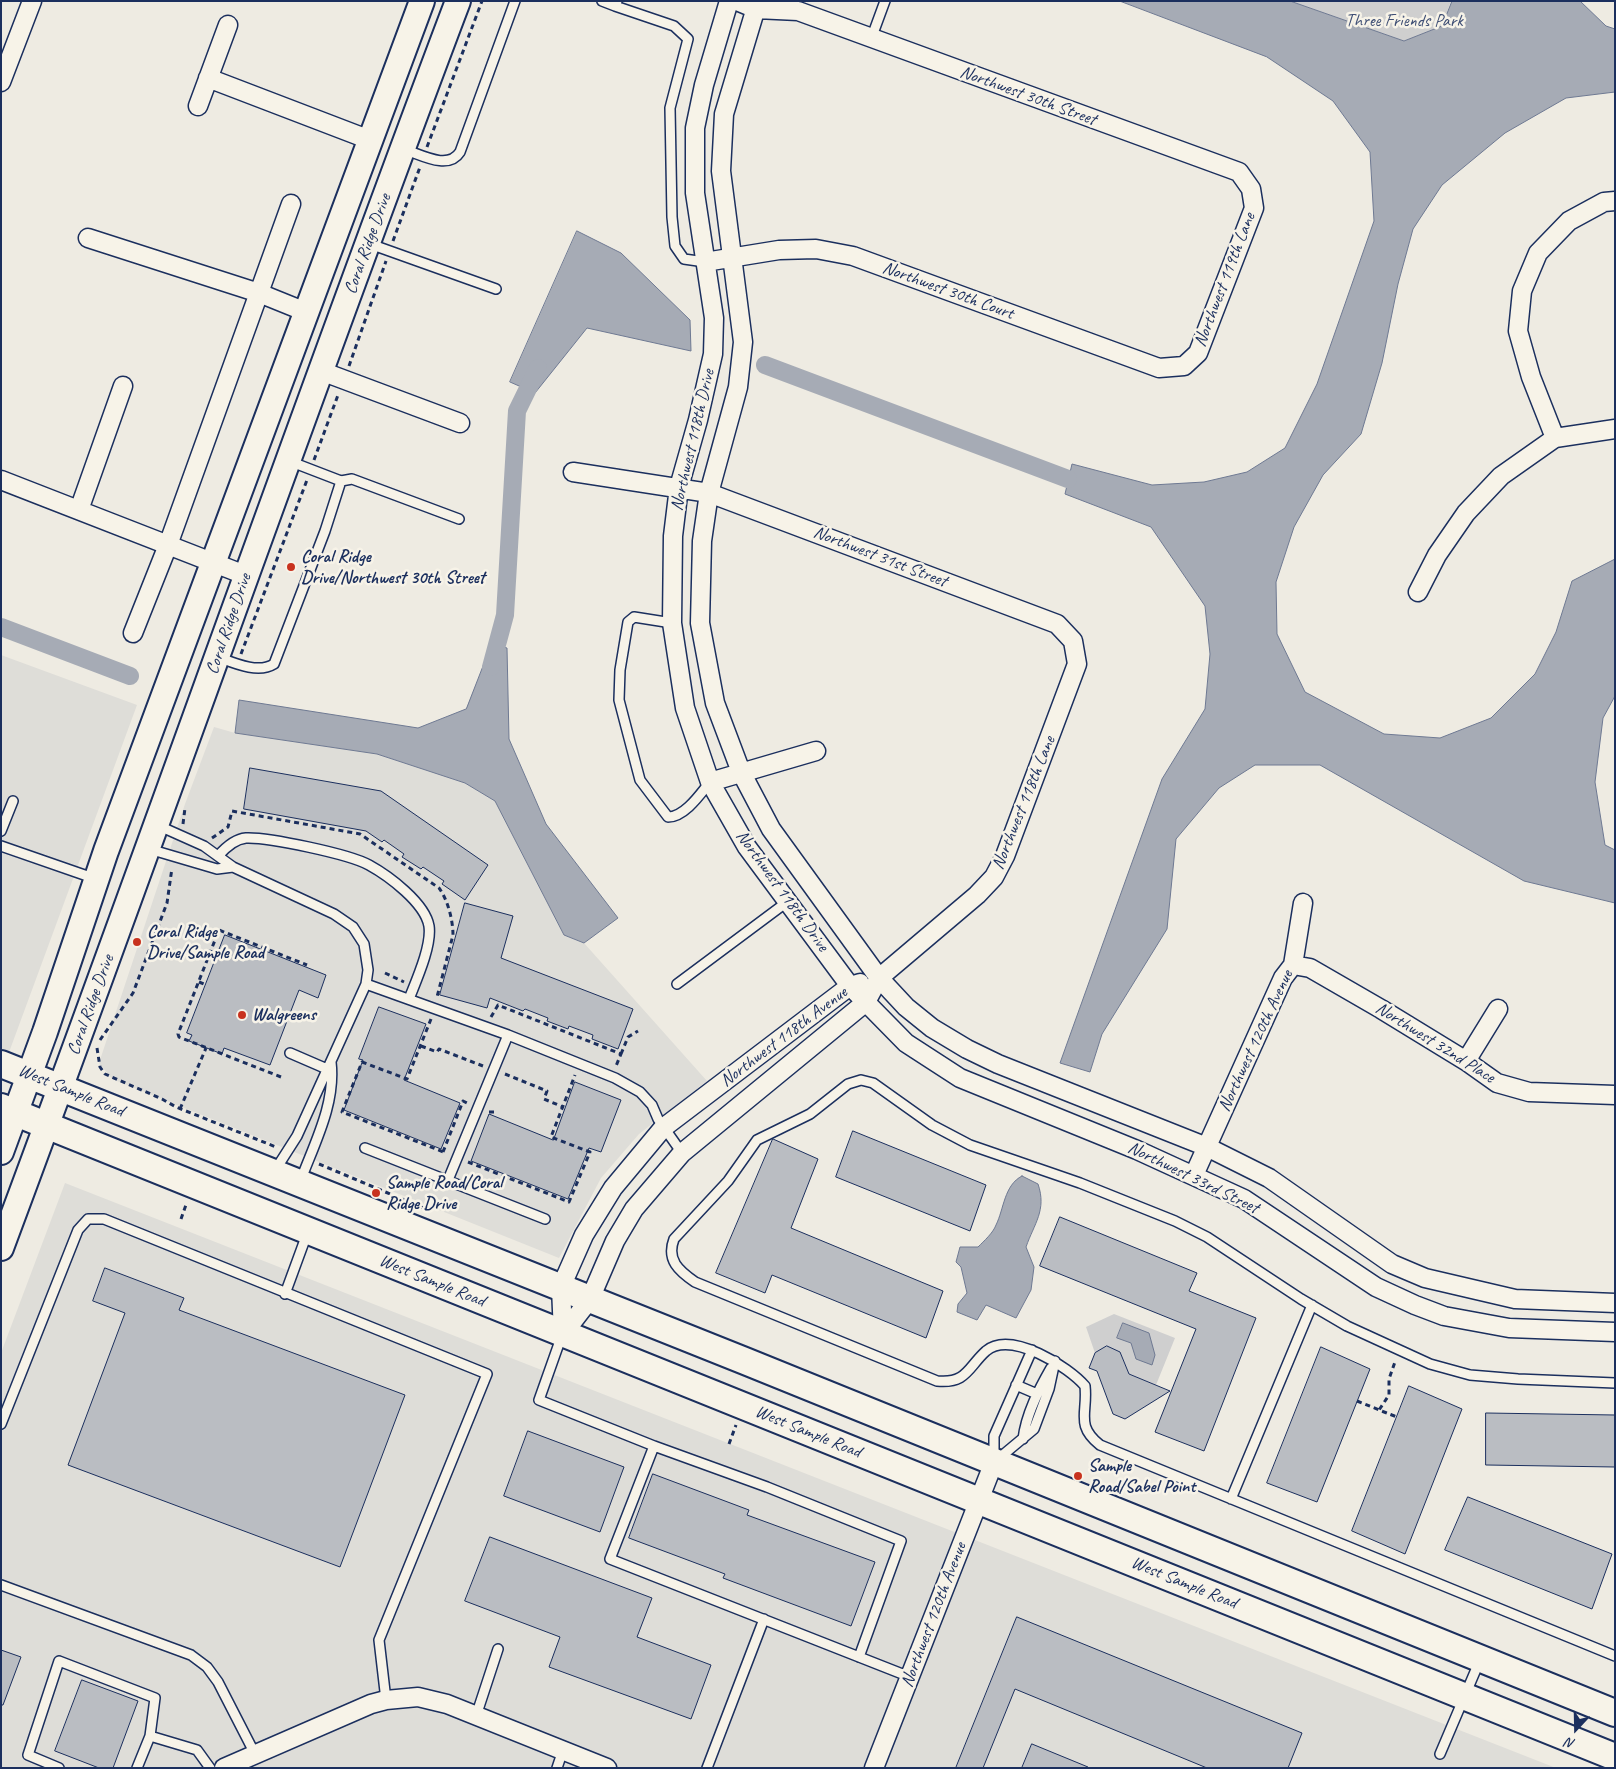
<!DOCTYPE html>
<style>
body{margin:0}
#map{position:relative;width:1616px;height:1769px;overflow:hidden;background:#eeebe2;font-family:Caveat,sans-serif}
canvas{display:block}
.frame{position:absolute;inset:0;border:2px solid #1b2f5e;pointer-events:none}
.north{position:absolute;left:1551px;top:1704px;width:50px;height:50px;-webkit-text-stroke:4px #f7f3e8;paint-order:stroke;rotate:201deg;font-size:14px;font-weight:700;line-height:20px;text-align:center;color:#1b2f5e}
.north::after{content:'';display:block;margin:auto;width:18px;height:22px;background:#1b2f5e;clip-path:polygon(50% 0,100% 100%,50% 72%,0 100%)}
</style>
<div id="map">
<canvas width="1616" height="1769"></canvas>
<div class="frame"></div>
<div class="north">N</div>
</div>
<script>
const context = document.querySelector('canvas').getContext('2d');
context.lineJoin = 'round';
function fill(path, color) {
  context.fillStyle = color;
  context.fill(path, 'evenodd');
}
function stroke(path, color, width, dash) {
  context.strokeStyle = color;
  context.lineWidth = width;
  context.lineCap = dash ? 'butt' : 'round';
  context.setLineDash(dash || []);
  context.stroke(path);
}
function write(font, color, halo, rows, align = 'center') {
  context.font = font + ' Caveat,sans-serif';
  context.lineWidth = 5;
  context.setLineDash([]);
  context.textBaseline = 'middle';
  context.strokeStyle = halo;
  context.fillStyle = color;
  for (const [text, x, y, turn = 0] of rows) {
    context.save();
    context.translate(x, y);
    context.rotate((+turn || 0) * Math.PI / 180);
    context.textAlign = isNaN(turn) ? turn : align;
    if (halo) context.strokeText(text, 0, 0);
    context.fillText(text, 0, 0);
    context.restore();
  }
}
const built = new Path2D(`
 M1,655L137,705L1,1074Z
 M214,727L235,733L377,754L465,783L495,801L564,935L584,943L707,1081L639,1134L601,1178L559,1258L112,1079L99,1063L185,804Z
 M65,1183L1556,1768H1V1353Z`);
const green = new Path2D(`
 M1290,1H1451L1442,26L1404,41Z
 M1114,1314L1175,1338L1156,1385L1129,1374L1120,1352L1095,1353L1086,1327Z`);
const water = new Path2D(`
 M1120,1H1290L1404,41L1442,26L1452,1H1580L1606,26L1615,29V92L1566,98L1505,133L1442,185L1413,229L1398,284L1382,363L1361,434L1323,475L1294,527L1276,582L1277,634L1305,692L1384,734L1440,738L1491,718L1535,674L1556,632L1572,581L1615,559V696L1603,718L1595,782L1605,845L1615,850V903L1524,881L1320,765H1255L1219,788L1176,839L1167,929L1102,1034L1090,1072L1060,1063L1162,779L1205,709L1210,654L1205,606L1151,527L1065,494L1072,464L1152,485L1204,482L1247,472L1285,448L1317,384L1374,221L1370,152L1333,101L1267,57Z
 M577,231L621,253L690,320L691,351L587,328L535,393L510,382Z
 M492,644L507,648L509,739L546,824L618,918L584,943L564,935L495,801L465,783L377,754L235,733L239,700L418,728L466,709Z
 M1022,1176L1038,1184C1047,1210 1034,1224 1026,1247L1034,1267L1031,1290L1016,1318L986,1305L977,1320L957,1312L958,1304L967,1293L961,1267L956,1262L960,1247H978C984,1241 993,1233 996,1225C1004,1209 1004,1185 1022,1176Z
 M1123,1323L1149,1333L1155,1355L1152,1365L1136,1359L1131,1343L1117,1338Z`);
const canal = new Path2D(`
 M765,365L1068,479
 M1,627L130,676
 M491,667L505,615L517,411L538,368`);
const building = new Path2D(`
 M250,768L381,791L488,865L465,900L442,884L444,881L423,867L421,869L402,857L404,854L384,840L382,842L366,831L244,809Z
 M465,903L513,916L501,958L633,1009L618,1049L592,1039L593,1035L569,1026L568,1029L547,1021L548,1018L525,1009L523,1011L490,998L487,1008L440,995Z
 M225,935L326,975L318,998L299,990L270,1065L224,1048L222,1054L189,1041L192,1035L187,1033Z
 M379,1007L426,1024L404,1080L460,1103L441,1149L344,1110L363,1060L359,1059Z
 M575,1082L621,1100L601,1152L589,1148L568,1199L471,1161L489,1114L553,1140Z
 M853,1131L986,1185L970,1231L836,1177Z
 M773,1139L818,1159L791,1228L943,1291L926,1338L772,1275L765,1293L716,1273Z
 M1060,1217L1197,1273L1189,1291L1256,1318L1204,1451L1155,1432L1196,1329L1040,1266Z
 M105,1268L184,1298L179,1310L405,1395L340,1567L68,1465L125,1313L93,1301Z
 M1107,1346L1120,1352L1129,1374L1170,1391L1125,1419L1113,1414L1097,1371L1089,1368L1095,1353Z
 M1321,1347L1370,1369L1317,1502L1267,1483Z
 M1409,1386L1462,1409L1405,1554L1352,1531Z
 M1486,1413L1615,1415V1467L1486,1465Z
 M528,1431L624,1467L600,1532L504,1496Z
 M653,1474L749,1510L747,1515L875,1562L851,1626L723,1578L725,1574L629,1538Z
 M1468,1497L1612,1554L1592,1609L1445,1550Z
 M490,1537L652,1598L637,1637L711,1665L691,1719L549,1667L560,1637L465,1601Z
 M1017,1617L1302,1733L1288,1768H1207L1015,1689L983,1768H956Z
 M1,1650L21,1657L3,1705H1Z
 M82,1680L138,1701L113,1768H99L55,1751Z
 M1032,1744L1088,1767V1768H1022Z`);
const path = new Path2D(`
 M427,147L482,1
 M393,241L420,167
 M349,366L386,261
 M314,460L338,395
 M241,654L307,480
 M183,824L185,808
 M212,838L228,827L232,811L360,834L439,888C448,900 453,921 453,935L437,997
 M385,973L404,982
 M199,982L206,985
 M491,1017L498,1005L621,1054L616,1066
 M431,1019L407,1079L362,1062L342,1112L446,1153
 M100,1040L133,993L167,903L172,868
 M421,1046L437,1052L439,1049L483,1066
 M97,1048L100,1067L105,1074L162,1099L176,1107L276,1147
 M621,1054L628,1037L638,1031
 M505,1074L547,1091L544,1099L563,1107
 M281,1077L179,1037L178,1034L219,930L307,965
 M180,1109L206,1048
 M489,1112H497
 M443,1152L463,1101L467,1103
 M468,1162L569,1202L590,1152L551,1137L575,1075
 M319,1164L428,1210
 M181,1219L187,1202
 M1357,1401L1397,1417L1379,1410L1389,1395V1379L1395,1362
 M729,1444L736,1425`);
const lane = new Path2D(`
 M602,1L615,6L617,1
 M615,6L674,26L688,39L670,108L672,217L675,246L684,259L705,262
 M871,39L885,1
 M403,149C420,154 448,171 460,152L515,1
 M370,244L496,289
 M341,481L352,479L459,519
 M672,623L634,617L628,622L620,670L619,700L640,780L668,817C685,817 701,793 710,782
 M218,657C234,663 258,674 274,664L325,531L341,481L289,461
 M157,825L204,846L233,867L334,914L353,927L364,944L368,970L366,984L297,1136L274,1172
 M1,831L13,801
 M1,846L96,879
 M149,849L217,869L233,867
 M218,856C225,848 234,839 246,838C268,837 349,854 369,865C389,876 425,903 429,926C432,946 416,981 409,999
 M366,984L508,1035L615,1078L640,1092L652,1105L658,1119L682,1153
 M677,984L787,902
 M290,1053L327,1069
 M365,1148L545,1219
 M448,1180L508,1035
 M300,1182C314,1144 336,1104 331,1062
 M285,1294L307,1234
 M562,1335L539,1400L654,1446
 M1615,1383L1518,1379L1470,1375L1430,1364L1347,1326L1301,1299L1207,1237L1175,1221L1080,1183L970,1145L932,1125L873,1083L861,1080L848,1084L810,1114L757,1140L728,1181L674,1239C666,1260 679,1271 695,1282L937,1381C967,1384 968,1367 986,1351C1011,1330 1069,1367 1085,1386C1088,1413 1075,1425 1100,1445L1615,1656
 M1016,1385L1037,1394
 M1,1424L78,1230L88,1219H104L487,1374L379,1640L386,1700
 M1023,1439C1026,1414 1039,1389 1051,1368
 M998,1459L1034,1429L1049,1389L1055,1361
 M994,1460V1436L1032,1350
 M1231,1499L1312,1305
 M1,1585L191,1655L207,1667L218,1682L255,1754
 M859,1657L901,1541L767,1487L654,1446L610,1559L910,1677
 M476,1716L498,1649
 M150,1736L197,1750L210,1768
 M1440,1754L1480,1660
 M59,1768L28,1755L59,1661L155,1698L150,1736L137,1768
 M557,1768L563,1750
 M707,1768L764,1619`);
const street = new Path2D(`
 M729,1L704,85L695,128V193L714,318L713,354L698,420L679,487L673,536L672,623L685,708L710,782L747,847L850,986L906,1043L960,1078L1137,1150L1244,1199L1376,1287L1415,1305L1444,1316L1509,1328L1615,1332
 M758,1L724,114L721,171L743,342L738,387L709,493L702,541L700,623L715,703L741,772L771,829L879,978L906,1007L932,1028L967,1049L998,1064L1207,1147L1269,1178L1392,1264L1425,1278L1515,1299L1615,1303
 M208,78L370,140
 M1,82L32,1
 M198,106L228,25
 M88,238L259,293L306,312
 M705,262L779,250L816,249L853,256L1159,368L1184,366L1198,353L1254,208L1251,189L1239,172L798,11L756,9L737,1
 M321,371L460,423
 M1555,438L1531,377L1518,331L1522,291L1538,253L1569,221L1604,202L1615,201
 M1,480L245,575
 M79,510L123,386
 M1418,592L1437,555L1466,513L1501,476L1555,438L1615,429
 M133,633L168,545L291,204
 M710,782L816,751
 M1293,965L1310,968L1381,1009L1466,1061L1497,1083L1529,1092L1615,1095
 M1466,1061L1498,1009
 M1194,1175L1283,978L1293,965L1303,903
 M563,1334L590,1299L615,1241L634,1209L682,1153L866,1002L879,978L977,895L994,877L1005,856L1077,664L1073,641L1057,624L709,493L573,472
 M563,1334L561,1287L584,1235L613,1188L663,1128L850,986L860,983
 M224,1768L371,1704L386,1700L418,1697L447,1704L607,1768
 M874,1768L994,1462`);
const secondary = new Path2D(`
 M1,1152L45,1032L106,851L422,1
 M1,1248C156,833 301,415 458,1`);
const primary = new Path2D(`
 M1,1064L745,1361L1615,1713
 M1,1107L1615,1757`);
const markers = [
 [291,567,5,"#c8321e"],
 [137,942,5,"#c8321e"],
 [242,1015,5,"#c8321e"],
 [376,1193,5,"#c8321e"],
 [1078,1476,5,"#c8321e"]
];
const parkNames = [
 ["Three Friends Park",1404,21]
];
const streetNames = [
 ["Northwest 30th Street",1028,96,20],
 ["Coral Ridge Drive",368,244,-70],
 ["Northwest 119th Lane",1225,280,-69],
 ["Northwest 30th Court",948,291,20],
 ["Northwest 118th Drive",693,440,-77],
 ["Northwest 31st Street",880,557,21],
 ["Coral Ridge Drive",229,624,-71],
 ["Northwest 118th Lane",1024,803,-68],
 ["Northwest 118th Drive",782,891,54],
 ["Coral Ridge Drive",91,1005,-70],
 ["Northwest 118th Avenue",784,1037,-37],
 ["Northwest 120th Avenue",1256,1041,-65],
 ["Northwest 32nd Place",1435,1043,32],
 ["West Sample Road",71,1091,22],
 ["Northwest 33rd Street",1193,1178,26],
 ["West Sample Road",432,1281,22],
 ["West Sample Road",808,1432,22],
 ["West Sample Road",1184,1583,22],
 ["Northwest 120th Avenue",934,1615,-69]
];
const poiNames = [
 ["Coral Ridge",301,557],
 ["Drive/Northwest 30th Street",301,578],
 ["Coral Ridge",147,932],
 ["Drive/Sample Road",147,953],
 ["Walgreens",252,1015],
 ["Sample Road/Coral",386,1183],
 ["Ridge Drive",386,1204],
 ["Sample",1088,1466],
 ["Road/Sabel Point",1088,1487]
];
fill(built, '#deddd8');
fill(green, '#cfcfcf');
fill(water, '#a6abb5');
stroke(water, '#6e7992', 1);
stroke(canal, '#a6abb5', 18);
fill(building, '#babdc2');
stroke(building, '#1b2f5e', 1);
stroke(lane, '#1b2f5e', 12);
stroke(street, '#1b2f5e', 21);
stroke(secondary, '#1b2f5e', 28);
stroke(primary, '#1b2f5e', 30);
stroke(path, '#1b2f5e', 3, [5, 4]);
stroke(lane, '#f7f3e8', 9);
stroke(street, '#f7f3e8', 18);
stroke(secondary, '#f7f3e8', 24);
stroke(primary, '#f7f3e8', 26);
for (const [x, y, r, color] of markers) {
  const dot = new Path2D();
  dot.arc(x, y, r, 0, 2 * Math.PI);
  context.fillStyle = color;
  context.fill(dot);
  stroke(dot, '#f7f3e8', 2);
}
write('18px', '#3f4f75', '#f7f3e8', parkNames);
write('18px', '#1b2f5e', '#f7f3e8', streetNames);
write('bold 18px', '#1b2f5e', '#f7f3e8', poiNames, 'left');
</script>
